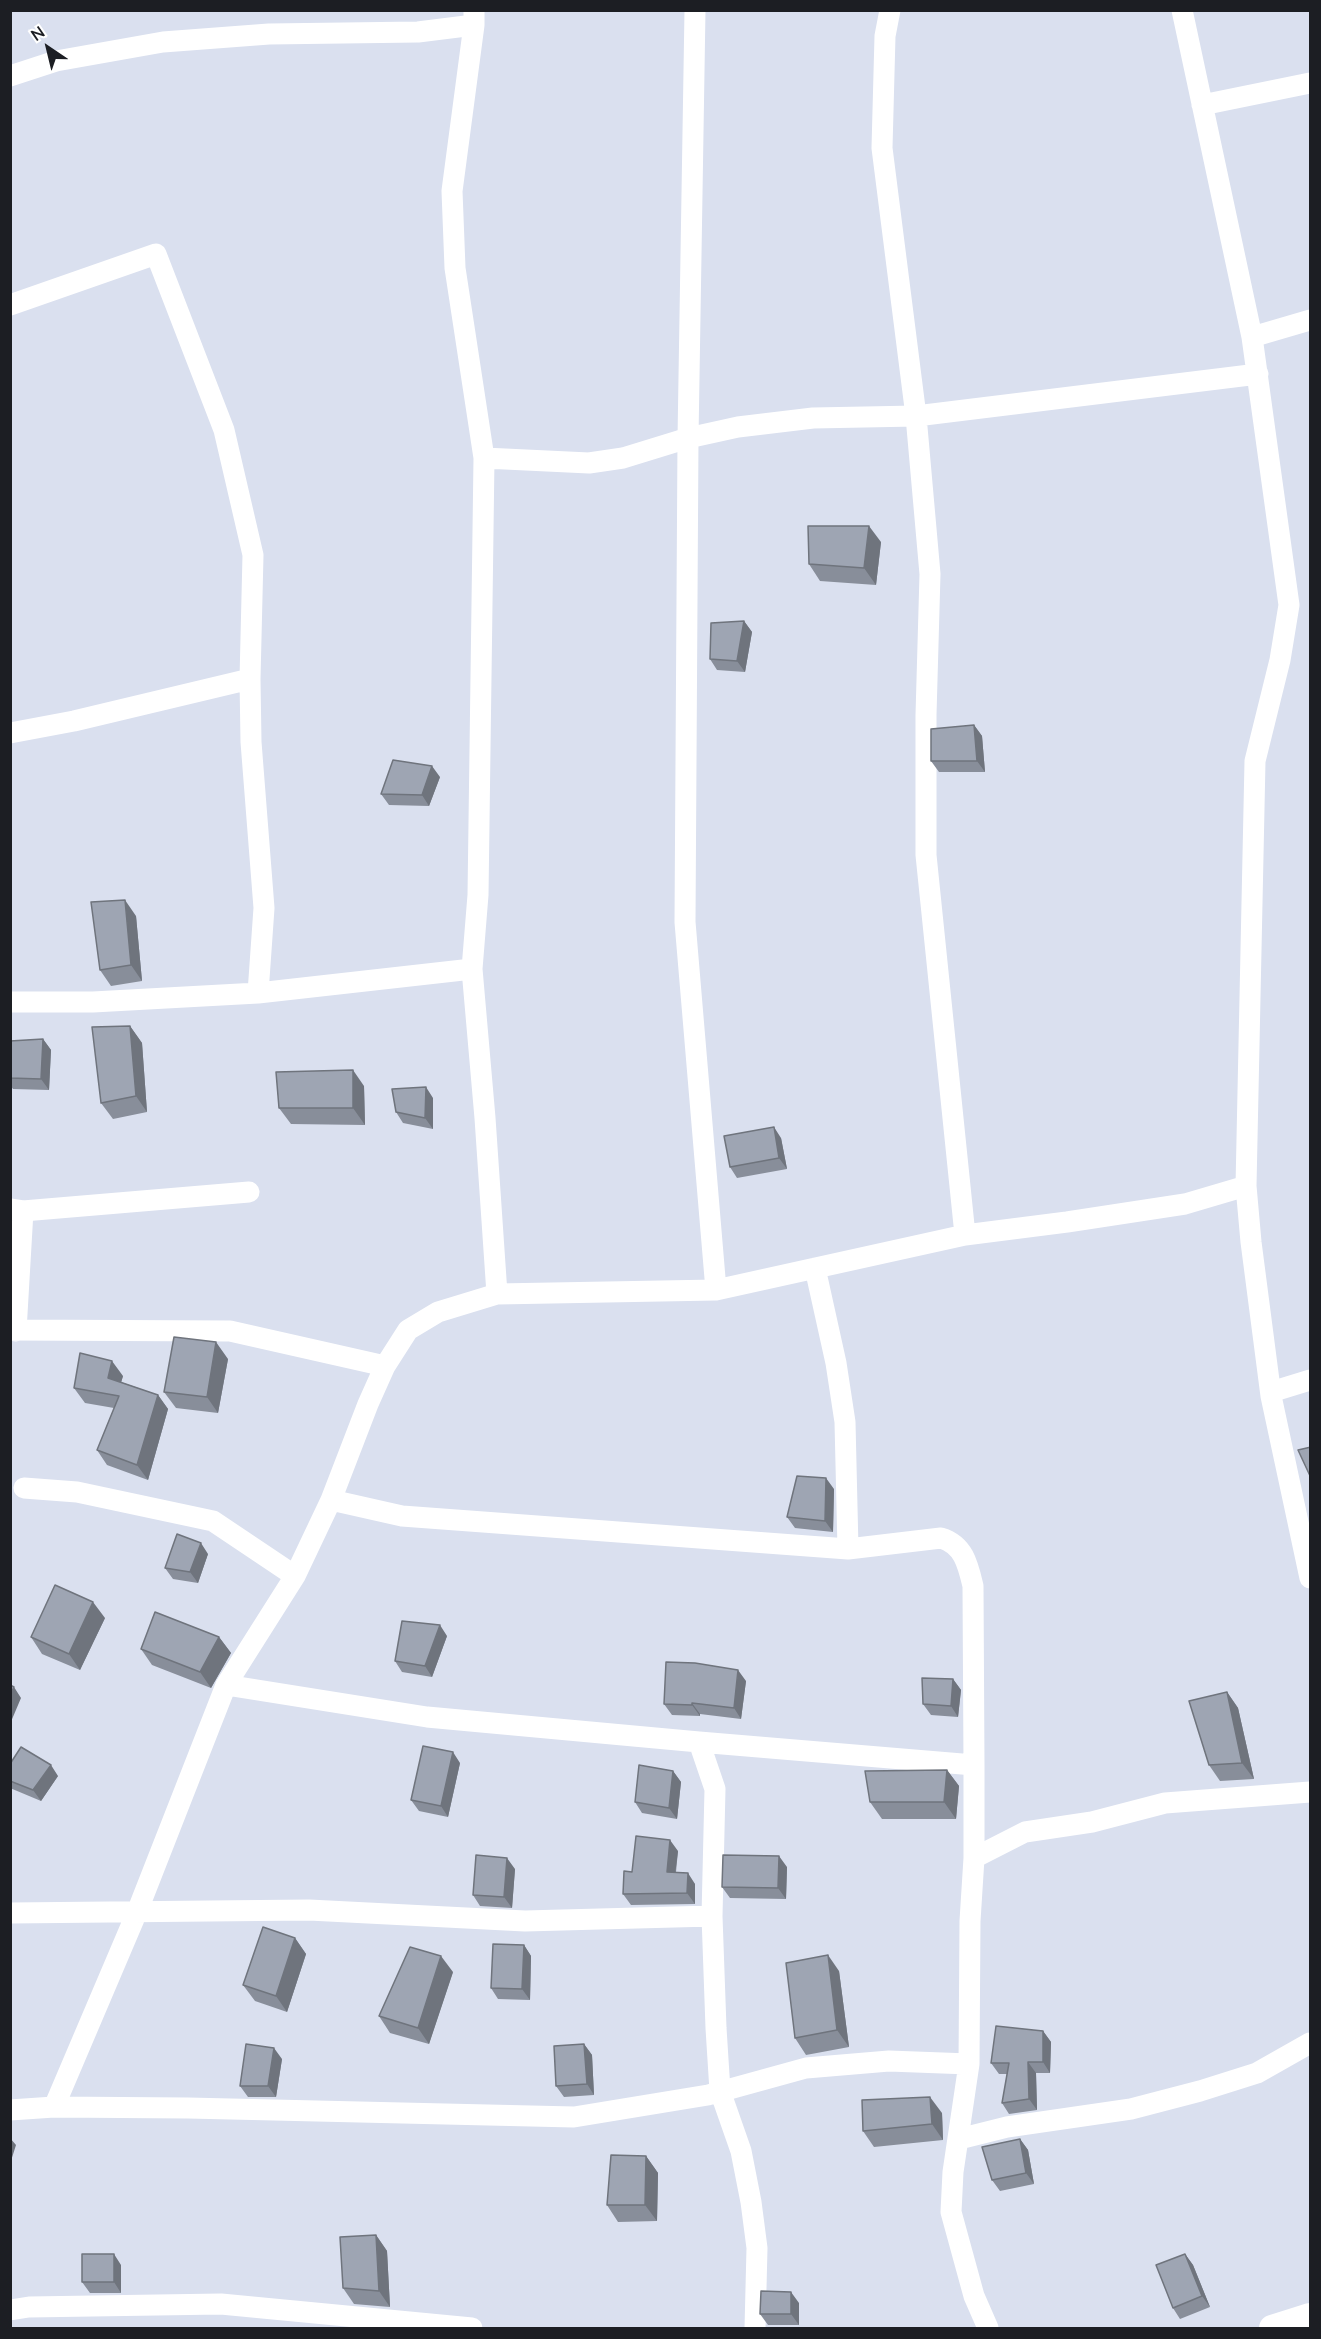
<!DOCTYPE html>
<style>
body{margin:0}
#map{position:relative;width:1321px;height:2339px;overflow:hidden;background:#dae0ef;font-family:Lato,sans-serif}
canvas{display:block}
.frame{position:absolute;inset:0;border:12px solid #1c1e23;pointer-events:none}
.north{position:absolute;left:18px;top:18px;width:60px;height:60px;-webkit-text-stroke:4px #fff;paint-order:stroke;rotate:325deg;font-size:16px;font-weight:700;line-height:24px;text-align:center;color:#1c1e23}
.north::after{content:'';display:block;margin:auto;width:21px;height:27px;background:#1c1e23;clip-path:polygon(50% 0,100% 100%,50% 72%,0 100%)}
</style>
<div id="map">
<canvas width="1321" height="2339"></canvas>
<div class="frame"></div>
<div class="north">N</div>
</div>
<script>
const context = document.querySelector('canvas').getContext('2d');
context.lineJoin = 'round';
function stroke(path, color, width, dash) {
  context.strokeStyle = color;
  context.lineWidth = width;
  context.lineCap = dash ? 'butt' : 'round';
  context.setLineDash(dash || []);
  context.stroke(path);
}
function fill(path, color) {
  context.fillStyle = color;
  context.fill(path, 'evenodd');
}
const minor = new Path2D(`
 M474,10V25L452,191L455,268L484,458L478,895L472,969L485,1118L497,1294
 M695,10L688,438L685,922L716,1290
 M890,10L885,36L882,148L916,416L930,574L926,715V855L965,1235
 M1182,10L1252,337L1289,605L1280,660L1255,761L1246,1186L1251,1242L1271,1396L1310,1578
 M10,76L56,61L163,42L269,34L418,32L474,25
 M1202,105L1310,83
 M10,305L156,254L224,430L253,555L250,679L251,742L264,908L258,993
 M1252,337L1310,320
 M484,458L589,463L623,458L688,438L738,427L813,418L916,416L1258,374
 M10,733L74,721L250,679
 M10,1002H93L258,993L472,969
 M10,1209L23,1211L16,1331
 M23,1211L249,1192
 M815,1268L836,1363L845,1422L848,1549
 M10,1330L230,1331L385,1366
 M1271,1392L1310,1380
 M24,1488L77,1492L213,1521L295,1576
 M331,1500L402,1516L848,1549L941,1538C964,1545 968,1565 973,1586L974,1765
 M226,1685L427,1717L699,1742L974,1765V1858L970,1921L969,2064L953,2172L951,2212L974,2296L988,2328
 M699,1742L715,1789L712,1916L716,2028L720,2091L741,2151L751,2202L757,2248L755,2328
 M974,1858L1025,1832L1092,1822L1165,1803L1310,1792
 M10,1913L309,1910L525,1921L712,1916
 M54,2107L137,1912L226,1685L295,1576L331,1500L368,1404L385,1366L408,1330L438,1312L497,1294L716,1290L965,1235L1067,1222L1185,1204L1246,1186
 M10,2110L54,2107L188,2108L574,2117L708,2095L806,2068L889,2061L969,2064
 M959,2139L1007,2127L1131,2109L1200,2091L1257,2073L1310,2043
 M10,2310L29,2307L221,2304L472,2328`);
const tertiary = new Path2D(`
 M1272,2328L1310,2316`);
const wall = new Path2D(`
 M881,542L876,585L820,581L809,564Z
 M744,621L752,632L745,672L717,670L710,659Z
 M974,725L982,736L985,772H939L931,761Z
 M440,777L429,806L389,805L381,794Z
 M136,916L142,981L111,986L100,970Z
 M130,1026L142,1043L147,1112L113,1119L101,1103Z
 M43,1039L51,1050L49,1090L13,1089L10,1085V1041Z
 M364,1086L365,1125L291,1124L279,1108Z
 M433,1098V1129L403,1123L396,1112Z
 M781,1138L787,1169L737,1178L730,1167Z
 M228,1359L218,1413L176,1408L164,1392Z
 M123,1376L121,1382L158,1395L168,1409L148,1480L107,1465L97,1450L114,1408L85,1403L74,1388Z
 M834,1489L833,1532L795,1528L787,1517Z
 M208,1554L198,1583L173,1579L165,1568Z
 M105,1618L80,1670L42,1654L31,1637Z
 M447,1636L432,1677L402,1672L395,1661Z
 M219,1637L231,1653L211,1688L152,1665L141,1649Z
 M953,1679L961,1690L958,1717L931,1715L923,1704Z
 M746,1681L741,1719L700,1714V1716L672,1715L664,1704Z
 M1227,1692L1238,1708L1254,1779L1220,1781L1209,1765Z
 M460,1763L448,1817L419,1811L411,1800Z
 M947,1770L959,1786L956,1819H882L870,1802Z
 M673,1771L681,1782L677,1819L642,1813L635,1802Z
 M58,1776L41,1801L10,1788V1781Z
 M678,1851L676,1872L695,1884V1904L631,1905L623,1894L632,1872Z
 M787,1867L786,1899L730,1898L722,1887Z
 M515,1869L512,1908L480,1906L473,1895Z
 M295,1938L306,1954L287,2012L255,2001L243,1985Z
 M524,1945L531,1956L530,2000L498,1999L491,1988Z
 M839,1971L849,2047L806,2055L795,2038Z
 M453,1972L429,2044L390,2033L379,2016Z
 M1043,2031L1051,2042L1050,2073H1036L1037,2110L1009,2114L1002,2103L1007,2074H999L991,2063Z
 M584,2044L592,2055L594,2095L564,2097L556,2086Z
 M282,2059L276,2097H248L240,2086Z
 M942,2113L943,2140L874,2147L863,2131Z
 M1020,2139L1028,2150L1034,2184L1000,2191L992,2180Z
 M646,2156L658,2173L657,2221L618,2222L607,2205Z
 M376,2235L387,2251L390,2307L354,2304L343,2288Z
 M1185,2254L1193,2265L1210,2307L1180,2319L1173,2308Z
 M121,2265V2293H90L82,2282Z
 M799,2303V2325H768L760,2314Z`);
const shadedWall = new Path2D(`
 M869,526L881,542L876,585L864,568Z
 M744,621L752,632L745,672L737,661Z
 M974,725L982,736L985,772L977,761Z
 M432,766L440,777L429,806L422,795Z
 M125,900L136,916L142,981L131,965Z
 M130,1026L142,1043L147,1112L136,1096Z
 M43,1039L51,1050L49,1090L41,1079Z
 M353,1070L364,1086L365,1125L353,1108Z
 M426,1087L433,1098V1129L425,1118Z
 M774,1127L781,1138L787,1169L779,1158Z
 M216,1342L228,1359L218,1413L207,1397Z
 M112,1361L123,1376L118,1393L108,1378Z
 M158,1395L168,1409L148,1480L137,1465Z
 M826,1478L834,1489L833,1532L825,1521Z
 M201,1543L208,1554L198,1583L190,1572Z
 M93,1602L105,1618L80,1670L69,1654Z
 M440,1625L447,1636L432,1677L425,1666Z
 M219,1637L231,1653L211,1688L200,1672Z
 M738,1670L746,1681L741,1719L734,1708Z
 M953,1679L961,1690L958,1717L951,1706Z
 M14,1687L21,1698L10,1724V1695Z
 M1227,1692L1238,1708L1254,1779L1242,1763Z
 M692,1703L700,1714V1716L692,1705Z
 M453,1752L460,1763L448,1817L441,1806Z
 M51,1765L58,1776L41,1801L33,1790Z
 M947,1770L959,1786L956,1819L944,1802Z
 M673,1771L681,1782L677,1819L669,1808Z
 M670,1840L678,1851L674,1883L667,1872Z
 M779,1856L787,1867L786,1899L778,1888Z
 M507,1858L515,1869L512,1908L504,1897Z
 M688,1873L695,1884V1904L687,1893Z
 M295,1938L306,1954L287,2012L276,1996Z
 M524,1945L531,1956L530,2000L522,1989Z
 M828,1955L839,1971L849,2047L837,2030Z
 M441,1956L453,1972L429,2044L418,2028Z
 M1043,2031L1051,2042L1050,2073L1043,2062Z
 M584,2044L592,2055L594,2095L587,2084Z
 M274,2048L282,2059L276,2097L268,2086Z
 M1028,2062L1036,2073L1037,2110L1029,2099Z
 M930,2097L942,2113L943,2140L932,2124Z
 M10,2138L16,2145L10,2164Z
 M1020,2139L1028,2150L1034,2184L1026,2173Z
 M646,2156L658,2173L657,2221L645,2205Z
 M376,2235L387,2251L390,2307L379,2291Z
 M114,2254L121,2265V2293L114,2282Z
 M1185,2254L1193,2265L1210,2307L1202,2296Z
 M791,2292L799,2303V2325L791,2314Z`);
const building = new Path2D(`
 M808,526H869L864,568L809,564Z
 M744,621L737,661L710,659L711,623Z
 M974,725L977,761H931V729Z
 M393,760L432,766L422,795L381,794Z
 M125,900L131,965L100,970L91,902Z
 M130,1026L136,1096L101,1103L92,1027Z
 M43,1039L41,1079L10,1078V1041Z
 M353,1070V1108H279L276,1072Z
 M426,1087L425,1118L396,1112L392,1089Z
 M774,1127L779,1158L730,1167L724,1136Z
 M174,1337L216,1342L207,1397L164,1392Z
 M80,1353L112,1361L108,1378L158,1395L137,1465L97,1450L119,1396L74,1388Z
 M1311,1447V1478L1298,1450Z
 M797,1476L826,1478L825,1521L787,1517Z
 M177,1534L201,1543L190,1572L165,1568Z
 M55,1585L93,1602L69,1654L31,1637Z
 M155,1612L219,1637L200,1672L141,1649Z
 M402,1621L440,1625L425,1666L395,1661Z
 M666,1662L695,1663L738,1670L734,1708L692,1703V1705L664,1704Z
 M922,1678L953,1679L951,1706L923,1704Z
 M10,1685L14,1687L10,1695Z
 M1227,1692L1242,1763L1209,1765L1189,1701Z
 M423,1746L453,1752L441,1806L411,1800Z
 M21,1747L51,1765L33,1790L10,1781V1764Z
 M639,1765L673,1771L669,1808L635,1802Z
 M947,1770L944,1802H870L865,1771Z
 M636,1836L670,1840L667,1872L688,1873L687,1893L623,1894L624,1871L632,1872Z
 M476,1855L507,1858L504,1897L473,1895Z
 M723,1855L779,1856L778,1888L722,1887Z
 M263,1927L295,1938L276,1996L243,1985Z
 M493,1944L524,1945L522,1989L491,1988Z
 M410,1947L441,1956L418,2028L379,2016Z
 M828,1955L837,2030L795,2038L786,1963Z
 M996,2026L1043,2031V2062H1028L1029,2099L1002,2103L1009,2063H991Z
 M246,2044L274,2048L268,2086H240Z
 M584,2044L587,2084L556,2086L554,2046Z
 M930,2097L932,2124L863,2131L862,2100Z
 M1020,2139L1026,2173L992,2180L982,2147Z
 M611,2155L646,2156L645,2205H607Z
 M376,2235L379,2291L343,2288L340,2237Z
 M82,2254H114V2282H82Z
 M1185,2254L1202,2296L1173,2308L1156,2265Z
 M761,2291L791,2292V2314H760Z`);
stroke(minor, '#fff', 21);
stroke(tertiary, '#fff', 26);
fill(wall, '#888e9a');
fill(shadedWall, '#6f747d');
fill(building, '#9ea5b3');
stroke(building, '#6f747d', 1.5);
</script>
